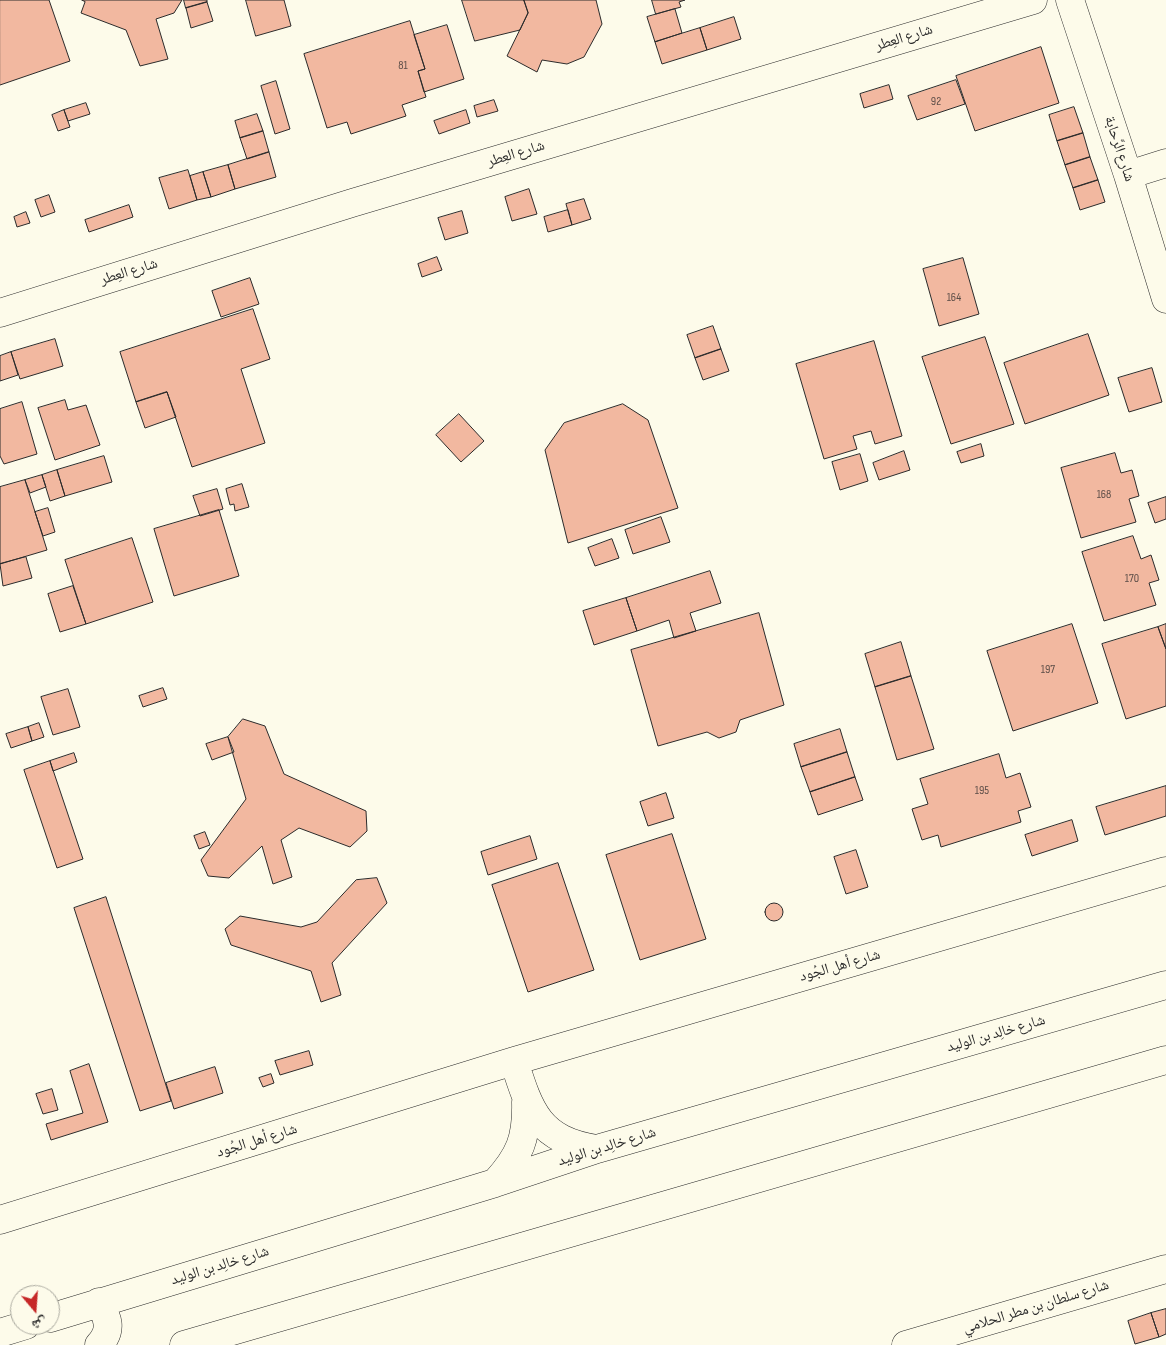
<!DOCTYPE html>
<meta charset="utf-8">
<style>
body{margin:0}
#map{position:relative;width:1166px;height:1345px;overflow:hidden;background:#fdfbea;font-family:"Sofia Sans Condensed","Noto Naskh Arabic",sans-serif}
canvas{display:block}
.north{position:absolute;left:10px;top:1285px;width:50px;height:50px;box-sizing:border-box;background:#fdfbea;border:1px solid #a9a89e;border-radius:50%;rotate:162deg;font-size:14px;font-weight:700;line-height:20px;text-align:center;color:#2b2b2b}
.north::after{content:'';display:block;margin:auto;width:18px;height:22px;background:#c62828;clip-path:polygon(50% 0,100% 100%,50% 72%,0 100%)}
</style>
<div id="map">
<canvas width="1166" height="1345"></canvas>
<div class="north">ش</div>
</div>
<script>
const context = document.querySelector('canvas').getContext('2d');
context.lineJoin = 'round';
function fill(path, color) {
  context.fillStyle = color;
  context.fill(path, 'evenodd');
}
function stroke(path, color, width, dash) {
  context.strokeStyle = color;
  context.lineWidth = width;
  context.lineCap = dash ? 'butt' : 'round';
  context.setLineDash(dash || []);
  context.stroke(path);
}
function write(font, color, halo, rows, align = 'center') {
  context.font = font + ' "Sofia Sans Condensed","Noto Naskh Arabic",sans-serif';
  context.lineWidth = 4;
  context.setLineDash([]);
  context.textBaseline = 'middle';
  context.strokeStyle = halo;
  context.fillStyle = color;
  for (const [text, x, y, turn = 0] of rows) {
    context.save();
    context.translate(x, y);
    context.rotate((+turn || 0) * Math.PI / 180);
    context.textAlign = isNaN(turn) ? turn : align;
    if (halo) context.strokeText(text, 0, 0);
    context.fillText(text, 0, 0);
    context.restore();
  }
}
const building = new Path2D(`
 M0,0H49L70,61L0,85Z
 M82,0H182L174,13L156,19L168,59L140,66L126,30L81,13L85,2Z
 M184,0H207V2L186,8Z
 M246,0H284L291,26L256,36Z
 M462,0H524L528,13L520,30L475,41Z
 M524,0H596L602,24L584,57L567,64L542,60L537,72L507,56L528,13Z
 M652,0H685L679,2L681,7L656,14Z
 M207,2L213,21L191,28L186,8Z
 M675,9L682,33L655,42L647,17Z
 M734,17L741,39L707,50L700,28Z
 M410,21L425,69L418,71L426,97L402,105L406,116L351,134L347,122L327,128L304,54Z
 M447,25L464,79L424,92L418,71L425,69L414,35Z
 M700,28L707,50L662,64L655,42Z
 M1041,47L1059,103L975,131L956,76Z
 M956,80L965,104L917,120L908,96Z
 M276,81L290,129L275,134L261,86Z
 M889,85L893,99L864,108L860,94Z
 M494,100L498,111L477,117L474,106Z
 M86,103L90,114L68,121L64,110Z
 M1074,107L1083,133L1057,141L1049,115Z
 M64,110L70,127L58,131L52,115Z
 M466,110L470,123L439,134L434,121Z
 M257,114L263,131L240,138L235,121Z
 M263,131L269,152L247,159L240,138Z
 M1083,133L1090,157L1065,165L1057,141Z
 M269,152L276,177L235,189L228,165Z
 M1090,157L1098,180L1073,188L1065,165Z
 M228,165L235,189L211,197L203,172Z
 M188,170L197,200L169,209L159,178Z
 M203,172L211,197L197,200L190,176Z
 M1098,180L1105,202L1080,210L1073,188Z
 M529,189L537,214L512,221L505,197Z
 M49,195L55,212L41,217L35,200Z
 M584,199L591,219L572,225L566,204Z
 M129,205L133,217L89,232L85,220Z
 M568,210L572,225L548,232L544,217Z
 M462,211L468,233L445,240L438,218Z
 M26,212L30,223L17,227L14,217Z
 M437,257L442,270L422,277L418,264Z
 M963,258L979,314L939,326L923,269Z
 M250,278L259,304L221,317L212,291Z
 M253,309L270,359L241,369L265,443L192,467L167,392L136,402L120,352Z
 M713,326L721,349L695,358L687,335Z
 M1088,334L1109,395L1025,424L1004,363Z
 M985,337L1014,424L951,444L922,357Z
 M55,339L63,366L20,379L11,352Z
 M874,341L902,436L875,444L871,431L853,436L857,449L824,459L796,364Z
 M721,349L729,371L703,380L695,358Z
 M11,352L18,375L0,381V356Z
 M1152,368L1162,402L1129,412L1118,378Z
 M167,392L176,417L145,428L136,402Z
 M65,400L68,410L86,405L100,445L55,460L38,408Z
 M22,402L37,454L4,464L0,456V409Z
 M623,404L648,420L678,508L568,543L545,450L564,423Z
 M459,414L484,441L461,462L436,435Z
 M981,444L984,456L961,463L957,452Z
 M904,451L910,470L879,480L873,463Z
 M1115,453L1121,473L1132,470L1139,496L1129,499L1136,522L1081,538L1061,468Z
 M860,454L868,481L840,490L832,462Z
 M104,456L112,482L65,496L57,470Z
 M57,470L65,496L50,501L42,475Z
 M42,475L46,487L30,493L25,480Z
 M25,480L47,550L0,564V487Z
 M242,484L249,507L235,511L234,504L230,505L226,489Z
 M217,489L223,509L200,516L193,496Z
 M1166,497V519L1155,523L1148,503Z
 M48,508L55,532L43,536L35,512Z
 M219,510L239,576L174,596L154,529Z
 M661,517L670,542L633,554L625,530Z
 M1133,536L1141,559L1151,555L1159,580L1149,583L1156,605L1104,621L1082,552Z
 M132,538L153,602L86,624L65,560Z
 M612,539L619,558L595,566L588,548Z
 M26,557L32,578L3,586L0,564Z
 M710,571L721,603L690,613L696,631L674,638L669,620L637,631L626,598Z
 M73,586L86,624L60,632L48,594Z
 M626,598L637,631L594,645L583,611Z
 M759,613L784,705L740,720L736,732L719,738L707,732L658,746L631,650Z
 M1072,624L1098,703L1013,731L987,651Z
 M1166,624V649L1158,627Z
 M1158,627L1166,649V706L1126,719L1102,644Z
 M901,642L911,676L875,687L865,654Z
 M911,676L934,749L897,760L875,687Z
 M163,688L167,699L143,707L139,696Z
 M68,689L80,727L53,735L41,697Z
 M243,719L265,726L284,774L366,811L367,831L350,847L299,828L281,840L292,877L273,884L262,846L229,878L208,876L201,860L246,799L228,737Z
 M39,723L44,737L32,741L28,727Z
 M28,727L32,741L11,748L6,734Z
 M840,729L847,752L801,767L794,744Z
 M228,737L234,752L212,760L206,744Z
 M847,752L855,777L810,792L801,767Z
 M74,753L77,762L53,771L50,761Z
 M999,754L1006,778L1020,773L1031,807L1018,811L1021,822L941,847L938,835L922,840L912,809L928,804L920,779Z
 M50,761L83,859L57,868L24,770Z
 M855,777L863,800L818,815L810,792Z
 M1166,786V816L1105,835L1096,807Z
 M666,793L674,818L648,826L640,802Z
 M1072,820L1078,841L1032,856L1025,835Z
 M205,832L210,845L199,849L194,836Z
 M672,834L706,939L640,960L606,855Z
 M530,836L537,859L488,875L481,852Z
 M856,850L868,887L846,894L834,857Z
 M558,863L594,970L528,992L492,885Z
 M377,878L387,903L332,963L341,995L321,1002L311,971L231,945L225,929L240,916L301,927L317,922L356,880Z
 M106,897L171,1101L140,1111L74,908Z
 M765 912a9 9 0 1 1 18 0a9 9 0 1 1-18 0Z
 M309,1051L313,1065L280,1075L275,1061Z
 M89,1064L108,1122L51,1140L46,1124L83,1113L70,1071Z
 M215,1067L223,1093L174,1109L166,1083Z
 M271,1074L274,1083L263,1087L259,1078Z
 M52,1089L58,1110L43,1114L36,1094Z
 M1166,1309V1334L1159,1337L1151,1313Z
 M1151,1313L1159,1337L1135,1344L1128,1321Z`);
const minor = new Path2D(`
 M1070,0L1128,175L1166,299
 M1128,175L1166,163
 M0,313L352,203L1033,0
 M514,1061C530,1112 539,1140 597,1149
 M495,1183C520,1156 527,1138 526,1102
 M0,1220L514,1061L1166,871
 M99,1302C108,1318 113,1330 99,1345
 M50,1318L495,1183L597,1149L1166,985
 M0,1333L26,1325
 M184,1345L1166,1060
 M906,1345L1166,1269`);
const numberNames = [
 ["81",403,66],
 ["92",936,102],
 ["164",954,298],
 ["168",1104,495],
 ["170",1132,579],
 ["197",1048,670],
 ["195",982,791]
];
const streetNames = [
 ["شارع العِطر",904,38,-17],
 ["شارع الرَّحابة",1119,149,72],
 ["شارع العِطر",516,154,-17],
 ["شارع العِطر",129,272,-17],
 ["شارع أهل الجُود",840,966,-16],
 ["شارع خالِد بن الوليد",996,1034,-16],
 ["شارع أهل الجُود",257,1141,-17],
 ["شارع خالِد بن الوليد",607,1147,-17],
 ["شارع خالِد بن الوليد",220,1266,-17],
 ["شارع سلطان بن مطر الحلامي",1036,1307,-17]
];
fill(building, '#f2b8a0');
stroke(building, '#2b2b2b', 1);
stroke(minor, '#2b2b2b', 29);
stroke(minor, '#fdfbea', 28);
write('12px', '#5d4e48', null, numberNames);
write('15px', '#2b2b2b', '#fdfbea', streetNames);
</script>
